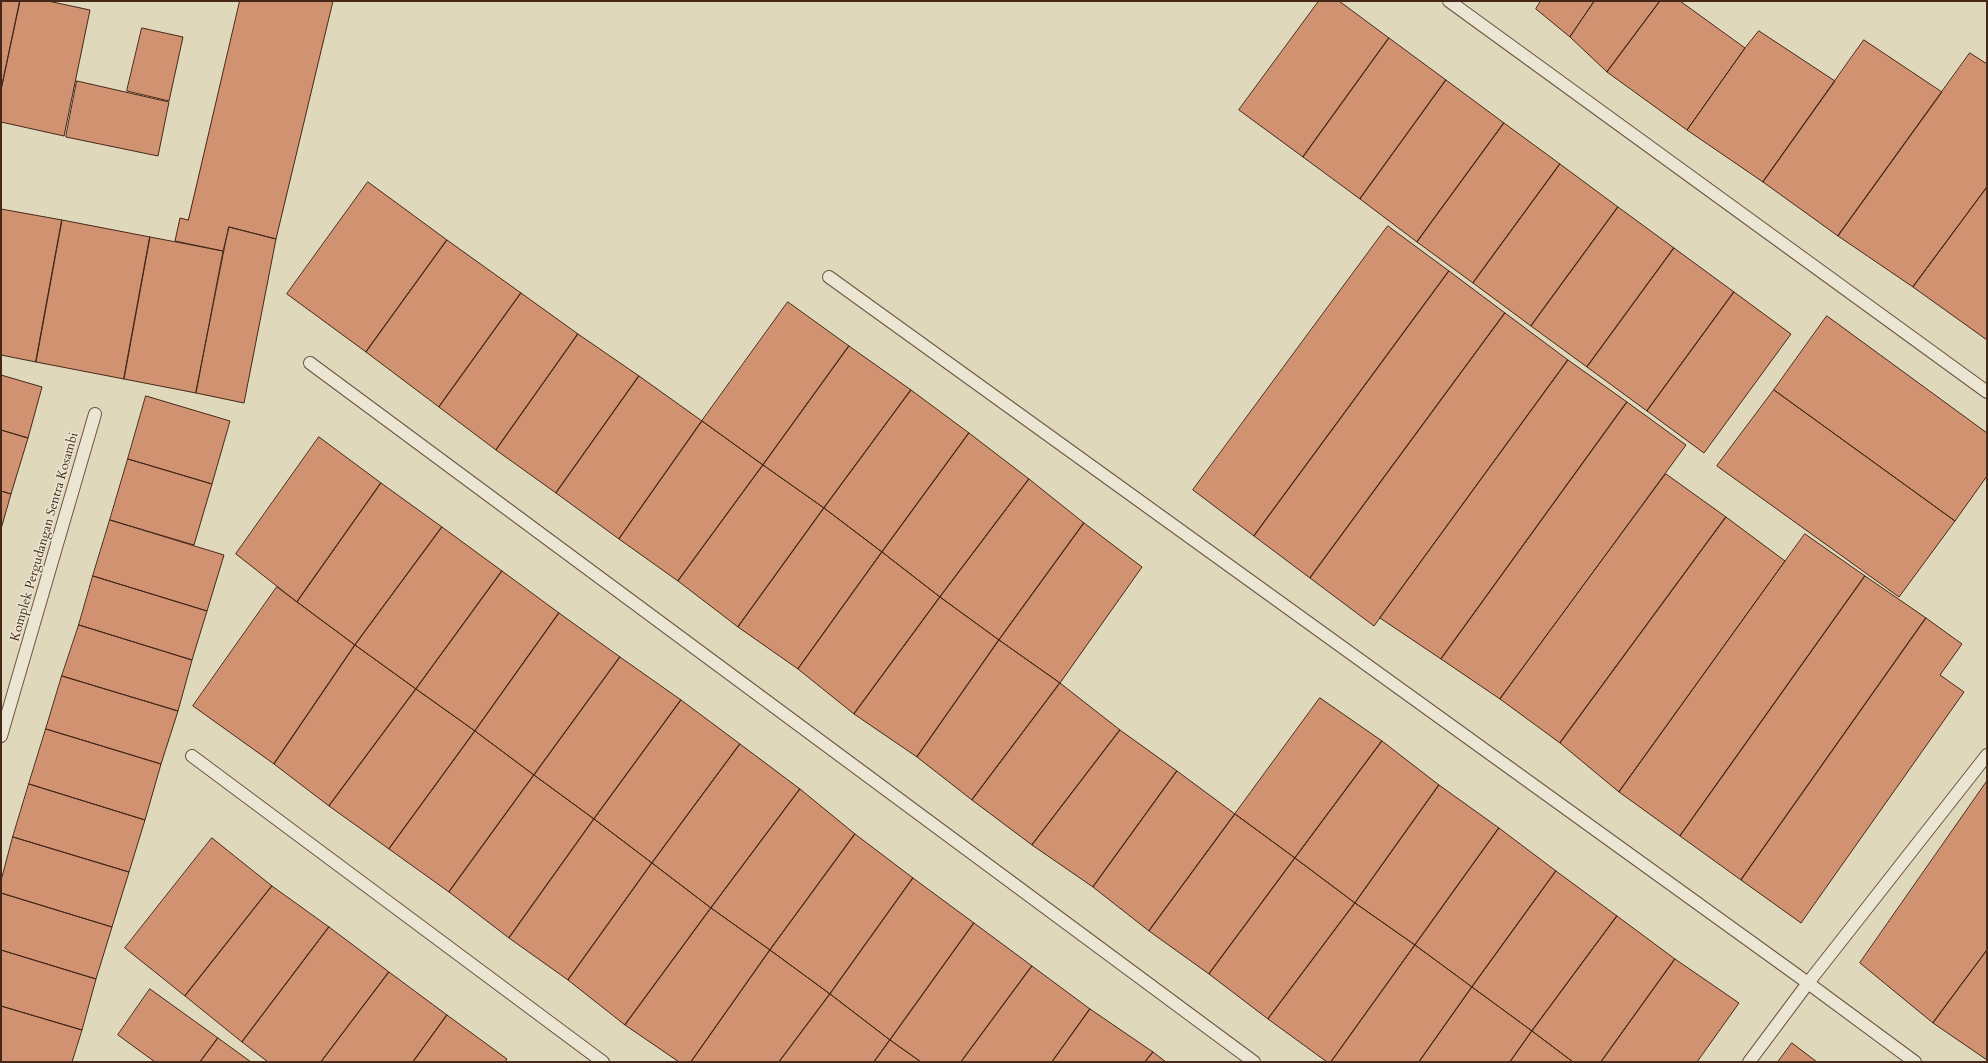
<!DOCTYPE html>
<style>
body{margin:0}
#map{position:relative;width:1988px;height:1063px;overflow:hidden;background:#e0d8bb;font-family:Cardo,serif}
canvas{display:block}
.frame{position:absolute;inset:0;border:2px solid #462818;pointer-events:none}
</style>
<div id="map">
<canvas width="1988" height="1063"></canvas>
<div class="frame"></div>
</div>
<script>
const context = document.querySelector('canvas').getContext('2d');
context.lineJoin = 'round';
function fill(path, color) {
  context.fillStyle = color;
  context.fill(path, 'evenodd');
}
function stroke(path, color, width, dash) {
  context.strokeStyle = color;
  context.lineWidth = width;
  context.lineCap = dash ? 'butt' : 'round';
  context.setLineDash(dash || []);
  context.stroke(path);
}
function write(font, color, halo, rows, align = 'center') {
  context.font = font + ' Cardo,serif';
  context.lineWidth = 3;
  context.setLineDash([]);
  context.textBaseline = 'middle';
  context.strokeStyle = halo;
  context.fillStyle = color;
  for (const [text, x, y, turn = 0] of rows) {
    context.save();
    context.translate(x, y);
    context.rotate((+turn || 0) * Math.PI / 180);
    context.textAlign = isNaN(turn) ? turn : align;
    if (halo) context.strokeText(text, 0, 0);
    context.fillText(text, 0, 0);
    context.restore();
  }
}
const building = new Path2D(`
 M1,1H20L1,90Z
 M20,1H48L90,10L64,136L1,122V90Z
 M240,1H333L276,239L229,227L223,251L175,241L180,218L188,220Z
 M1319,1H1339L1389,38L1303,157L1239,110Z
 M1541,1H1594L1570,37L1536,9Z
 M1595,1H1660L1607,72L1570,37Z
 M1660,1H1680L1745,48L1687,130L1607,72Z
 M142,28L183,37L169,101L127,91Z
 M1759,31L1835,81L1763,182L1687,130L1745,48Z
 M1389,38L1446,80L1360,199L1303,157Z
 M1864,40L1942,92L1838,236L1763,182Z
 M1970,53L1987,64V187L1913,287L1838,236Z
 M1446,80L1504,123L1417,242L1360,199Z
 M77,81L169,102L158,156L66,137Z
 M1504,123L1560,164L1473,283L1417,242Z
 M1560,164L1618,207L1531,326L1473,283Z
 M368,182L447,240L366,352L287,294Z
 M1987,187V340L1913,287Z
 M1618,207L1674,248L1587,367L1531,326Z
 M1,209L62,220L36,362L1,355Z
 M62,220L150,237L124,379L36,362Z
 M1388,226L1449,271L1254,536L1193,490Z
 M229,227L276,239L244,403L196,393Z
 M150,237L223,251L196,393L124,379Z
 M447,240L521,293L439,407L366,352Z
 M1674,248L1734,292L1647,411L1587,367Z
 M1449,271L1505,313L1310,578L1254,536Z
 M1734,292L1791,334L1704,453L1647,411Z
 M521,293L578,334L496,450L439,407Z
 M788,302L849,346L763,465L702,421Z
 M1505,313L1568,360L1374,626L1310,578Z
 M1827,316L1987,433V476L1955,521L1774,390Z
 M578,334L639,376L556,493L496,450Z
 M849,346L911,390L824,508L763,465Z
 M1568,360L1627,402L1441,659L1380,618Z
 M1,375L42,387L28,438L1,430Z
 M639,376L702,421L619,539L556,493Z
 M911,390L969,433L882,552L824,508Z
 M1774,390L1955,521L1899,597L1717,466Z
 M146,396L230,421L212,484L128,459Z
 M1627,402L1686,445L1500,699L1441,659Z
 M702,421L763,465L678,581L619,539Z
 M1,430L28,438L11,494L1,491Z
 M969,433L1029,479L940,597L882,552Z
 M319,437L381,483L297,602L236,554Z
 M128,459L212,484L194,545L110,520Z
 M763,465L824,508L738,627L678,581Z
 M1666,474L1726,517L1560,743L1500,699Z
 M1029,479L1084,523L999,640L940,597Z
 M381,483L442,527L355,645L297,602Z
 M1,491L11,494L1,529Z
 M824,508L882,552L798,669L738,627Z
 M1726,517L1785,561L1619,792L1560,743Z
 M110,520L224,555L207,611L93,576Z
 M1084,523L1142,567L1060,683L999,640Z
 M442,527L502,571L416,689L355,645Z
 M1805,534L1865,576L1680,836L1619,792Z
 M882,552L940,597L854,714L798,669Z
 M502,571L559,613L475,731L416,689Z
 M93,576L207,611L192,660L79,625Z
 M1865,576L1926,618L1741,880L1680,836Z
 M277,587L355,645L274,764L193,706Z
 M940,597L999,640L917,757L854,714Z
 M559,613L620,657L534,775L475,731Z
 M1926,618L1962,644L1940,675L1964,692L1801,923L1741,880Z
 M79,625L192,660L178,711L62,676Z
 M999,640L1060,683L972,800L917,757Z
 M355,645L416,689L329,806L274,764Z
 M620,657L681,700L594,819L534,775Z
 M62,676L178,711L161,764L46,729Z
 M1060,683L1120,730L1032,845L972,800Z
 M416,689L475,731L389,849L329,806Z
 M1320,698L1382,741L1295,858L1235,814Z
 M681,700L740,744L652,863L594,819Z
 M46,729L161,764L145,820L29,784Z
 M1120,730L1177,771L1093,887L1032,845Z
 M475,731L534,775L449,892L389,849Z
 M1382,741L1439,785L1355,903L1295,858Z
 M740,744L800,789L711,908L652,863Z
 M1177,771L1235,814L1149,931L1093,887Z
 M534,775L594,819L509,938L449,892Z
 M1987,781V950L1933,1023L1860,963Z
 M29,784L145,820L129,872L13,837Z
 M1439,785L1499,828L1415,945L1355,903Z
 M800,789L855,834L770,950L711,908Z
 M1235,814L1295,858L1209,974L1149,931Z
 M594,819L652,863L568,980L509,938Z
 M1499,828L1556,871L1472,987L1415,945Z
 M855,834L913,878L830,994L770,950Z
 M13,837L129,872L112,927L1,893V881Z
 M212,838L272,886L185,996L125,948Z
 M1295,858L1355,903L1268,1019L1209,974Z
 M652,863L711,908L625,1025L568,980Z
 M1556,871L1617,916L1532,1031L1472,987Z
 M913,878L974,923L890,1040L830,994Z
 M272,886L329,927L242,1042L185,996Z
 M1,893L112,927L96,979L1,950Z
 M1355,903L1415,945L1331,1062H1327L1268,1019Z
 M711,908L770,950L691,1062H679L625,1025Z
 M1617,916L1675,959L1601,1062H1573L1532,1031Z
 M974,923L1032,966L961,1062H921L890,1040Z
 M329,927L389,972L321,1062H268L242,1042Z
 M1415,945L1472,987L1419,1062H1331Z
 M1,950L96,979L82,1030L1,1006Z
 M770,950L830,994L779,1062H691Z
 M1987,950V1060L1933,1023Z
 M1675,959L1739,1003L1697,1062H1601Z
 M1032,966L1090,1009L1052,1062H961Z
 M389,972L447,1015L413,1062H321Z
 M1472,987L1532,1031L1510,1062H1419Z
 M150,989L218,1038L200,1062H155L118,1035Z
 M830,994L890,1040L874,1062H779Z
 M1,1006L82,1030L72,1062H1Z
 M1090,1009L1153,1052L1145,1062H1052Z
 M447,1015L507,1059L505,1062H413Z
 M1532,1031L1573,1062H1510Z
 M218,1038L251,1062H200Z
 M890,1040L921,1062H874Z
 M1792,1043L1817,1062H1778Z
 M1153,1052L1166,1062H1145Z`);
const lane = new Path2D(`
 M1449,1L1987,392
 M829,277L1808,983L1915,1062
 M310,363L1254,1062
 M1,736L95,414
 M192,756L603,1062
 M1749,1062L1808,983L1987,755`);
const streetNames = [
 ["Komplek Pergudangan Sentra Kosambi",45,537,-74]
];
fill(building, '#d09271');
stroke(building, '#462818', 1);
stroke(lane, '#6c5441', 14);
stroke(lane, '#ebe6d3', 12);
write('13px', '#462818', '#ebe6d3', streetNames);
</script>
